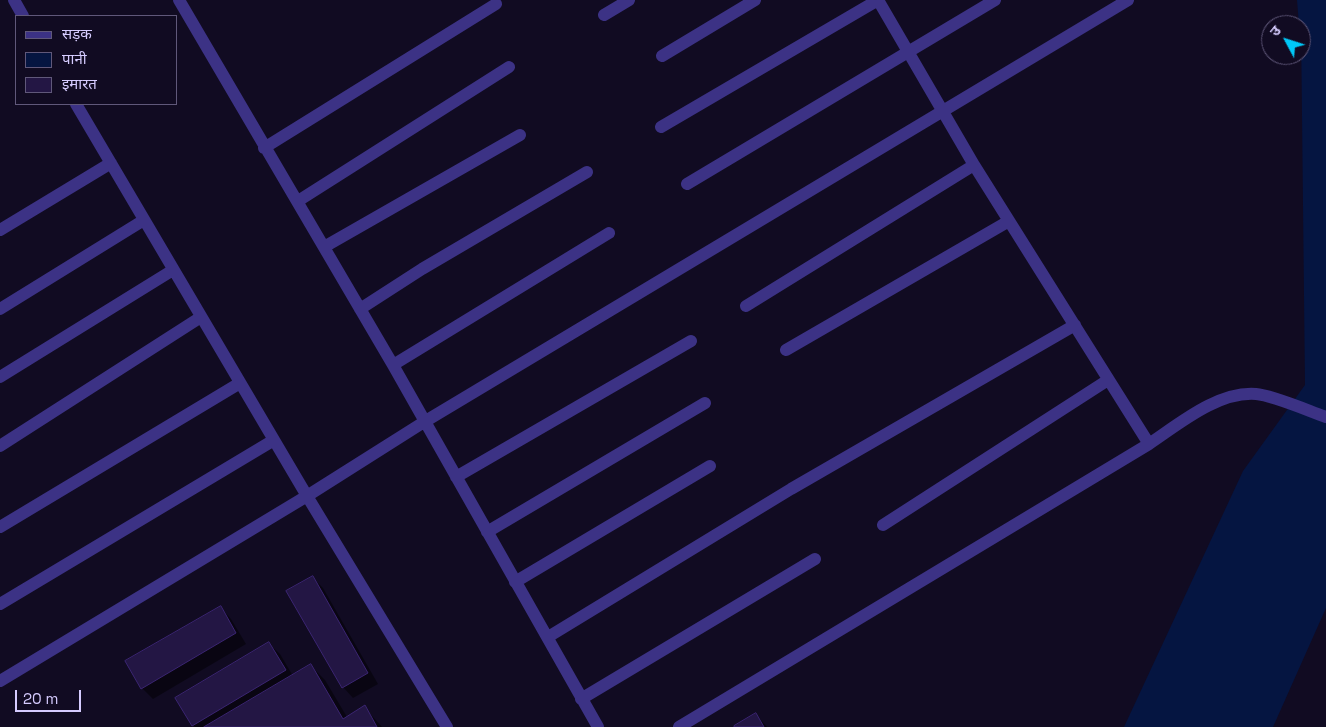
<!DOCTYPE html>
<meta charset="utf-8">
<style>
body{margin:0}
#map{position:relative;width:1326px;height:727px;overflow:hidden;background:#110b22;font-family:"Space Grotesk","Noto Sans Devanagari",sans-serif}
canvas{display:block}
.legend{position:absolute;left:15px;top:15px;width:162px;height:90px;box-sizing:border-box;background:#110b22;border:1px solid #60587a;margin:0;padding:6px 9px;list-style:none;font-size:15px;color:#d6ccff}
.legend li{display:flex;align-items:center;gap:10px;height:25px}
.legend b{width:25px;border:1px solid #60587a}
.north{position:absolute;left:1261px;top:15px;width:50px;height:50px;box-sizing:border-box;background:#110b22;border:1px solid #60587a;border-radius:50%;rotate:310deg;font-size:14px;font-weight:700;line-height:20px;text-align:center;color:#d6ccff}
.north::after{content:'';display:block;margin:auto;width:18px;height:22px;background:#00c8f7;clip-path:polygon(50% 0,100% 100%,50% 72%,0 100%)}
.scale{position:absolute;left:15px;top:690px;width:66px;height:22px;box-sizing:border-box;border:2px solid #d6ccff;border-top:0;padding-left:6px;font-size:15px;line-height:18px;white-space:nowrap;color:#d6ccff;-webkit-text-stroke:4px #110b22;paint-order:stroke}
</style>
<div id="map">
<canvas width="1326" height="727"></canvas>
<ul class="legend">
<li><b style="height:6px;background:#3c3285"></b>सड़क</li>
<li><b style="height:14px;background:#051541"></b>पानी</li>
<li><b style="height:14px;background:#231644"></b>इमारत</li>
</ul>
<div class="north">उ</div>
<div class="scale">20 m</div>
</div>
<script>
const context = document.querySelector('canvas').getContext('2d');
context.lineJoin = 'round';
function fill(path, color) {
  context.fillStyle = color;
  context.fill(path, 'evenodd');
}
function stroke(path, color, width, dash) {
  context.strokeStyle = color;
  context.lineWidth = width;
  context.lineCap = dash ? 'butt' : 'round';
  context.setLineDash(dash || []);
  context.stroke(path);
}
const water = new Path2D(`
 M1297,0H1326V608L1273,727H1124L1243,471L1305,385L1301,25H1299Z`);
const shadow = new Path2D(`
 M312,577L323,588L378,684L353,698L343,687Z
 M221,608L231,619L246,644L153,699L142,688Z
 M269,644L280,654L293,676L311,666L325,680L347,717L364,707L382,727H195L193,725Z
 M756,714L767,727H735Z`);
const building = new Path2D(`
 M313,576L368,673L342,688L286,591Z
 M221,606L236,633L141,689L125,661Z
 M269,642L286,670L192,726L175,698Z
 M311,664L343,719L365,705L377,727H204Z
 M756,713L764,727H734V726Z`);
const minor = new Path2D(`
 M14,0L23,16
 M179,0L393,365L598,727
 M604,15L629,0
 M662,56L755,0
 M76,104L307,496L447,727
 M661,127L878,0
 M264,148L496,4
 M687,184L995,0
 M298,201L509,67
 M0,230L111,163
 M324,247L520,135
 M746,306L974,165
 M0,309L144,220
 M360,309L422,269L587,172
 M786,350L1009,221
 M393,365L609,233
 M0,377L173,270
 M1149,444C1179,424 1218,391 1256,394C1272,395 1309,411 1326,417
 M0,446L201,317
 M456,477L691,341
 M883,525L1108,380
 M0,527L240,383
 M487,532L705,403
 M515,582L710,466
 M0,604L274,440
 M548,637L791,489L1075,325
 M0,681L307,496L424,422L1128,0
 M581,699L815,559
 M679,727L1149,444L974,165L878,0`);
fill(water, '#051541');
fill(shadow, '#0007');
fill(building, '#231644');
stroke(building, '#3b2572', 1);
stroke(minor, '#3c3285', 12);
</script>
